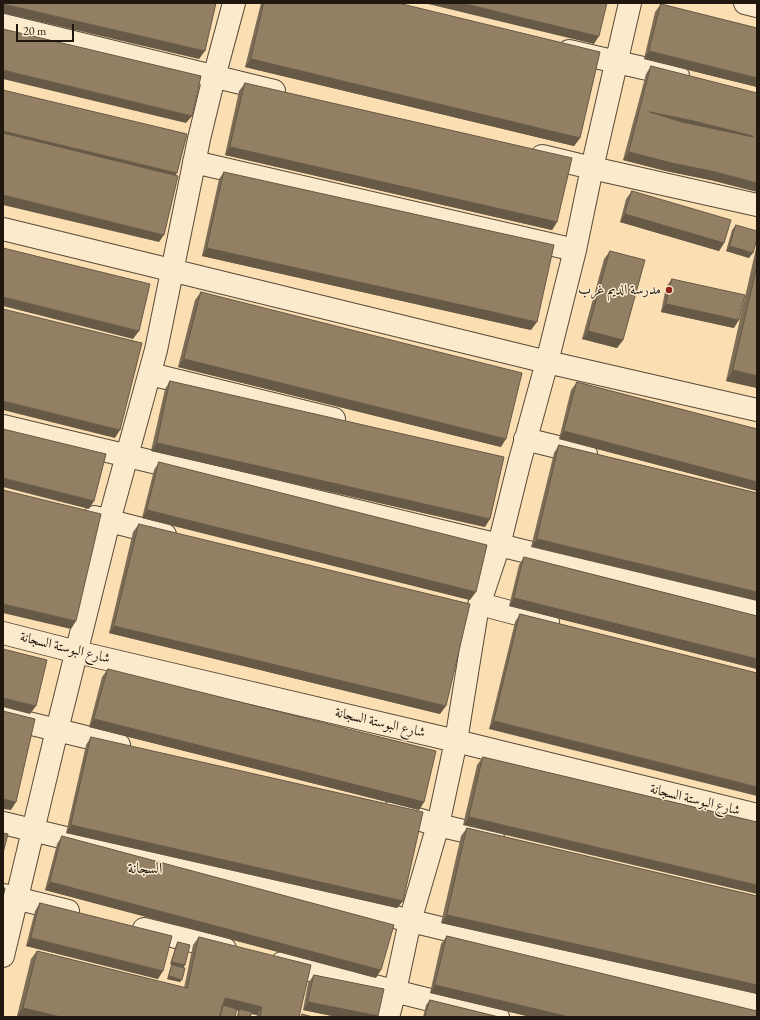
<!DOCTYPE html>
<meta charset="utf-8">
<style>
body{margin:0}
#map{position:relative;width:760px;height:1020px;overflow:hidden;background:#fbdfb2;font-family:"EB Garamond",serif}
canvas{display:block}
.frame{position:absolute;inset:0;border:4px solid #20180f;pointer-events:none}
.scale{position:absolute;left:16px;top:24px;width:58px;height:18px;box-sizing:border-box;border:2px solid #20180f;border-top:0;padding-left:5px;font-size:12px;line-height:14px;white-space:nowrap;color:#20180f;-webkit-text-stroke:3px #fceacd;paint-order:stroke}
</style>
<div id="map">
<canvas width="760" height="1020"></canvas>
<div class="frame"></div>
<div class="scale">20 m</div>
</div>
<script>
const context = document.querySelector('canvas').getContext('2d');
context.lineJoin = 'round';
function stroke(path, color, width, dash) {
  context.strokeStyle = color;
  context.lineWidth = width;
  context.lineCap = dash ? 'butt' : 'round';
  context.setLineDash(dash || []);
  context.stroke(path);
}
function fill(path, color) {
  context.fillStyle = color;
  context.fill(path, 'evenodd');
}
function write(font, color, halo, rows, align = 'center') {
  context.font = font + ' "EB Garamond",Amiri,serif';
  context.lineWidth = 3;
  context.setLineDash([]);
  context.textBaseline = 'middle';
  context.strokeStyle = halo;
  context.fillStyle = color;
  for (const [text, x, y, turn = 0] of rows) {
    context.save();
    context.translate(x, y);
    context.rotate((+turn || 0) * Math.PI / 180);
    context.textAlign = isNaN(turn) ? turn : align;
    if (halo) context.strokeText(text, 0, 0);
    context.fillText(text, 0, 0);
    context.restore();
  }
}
const minor = new Path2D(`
 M745,3L757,6
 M3,25L274,91
 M569,51L678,76
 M542,156L592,168L757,205
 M194,162L575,250
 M3,229L547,362L757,410
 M150,374L334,419
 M3,426L499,545L757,608
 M525,439L586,454
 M94,517L165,535
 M480,604L548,622
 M3,633L77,652L456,741L757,815
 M3,717L119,745
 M393,812L438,825L493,838
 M3,823L757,1004
 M3,895L68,911
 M144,929L225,949
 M3,956L57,730L109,521L156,350L199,139L214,77L234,3
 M282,963L498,1017
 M388,1017L395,991L410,921L438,825L456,741L477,611L499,545L519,464L547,362L575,250L592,168L630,3`);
const wall = new Path2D(`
 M261,3H398L580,138L574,146L245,67Z
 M661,4L757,28V87L644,59L655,12Z
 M651,66L710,180L666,171L623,160L646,74Z
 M245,83L557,222L552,230L225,155L239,91Z
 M224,172L531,330L202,256L219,179Z
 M632,191L724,243L719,251L620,222L626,199Z
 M736,225L749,258L726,251L732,230Z
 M757,244V388L726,381Z
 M610,251L623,340L617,348L582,339L604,259Z
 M672,279L734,328L661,312L666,287Z
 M201,292L501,447L178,367L195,300Z
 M170,381L485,527L151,451L165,389Z
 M577,382L757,429V491L559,439L571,390Z
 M559,445L757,493L531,547L554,453Z
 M159,462L470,600L142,518L154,470Z
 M139,524L440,714L109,633L133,532Z
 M524,557L757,616V669L509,606L519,565Z
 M520,614L757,673L489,729L515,622Z
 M108,669L424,802L419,810L89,727L102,677Z
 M91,737L403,901L397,908L66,833L86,745Z
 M483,757L757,822L463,825L477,765Z
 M467,828L757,896V994L441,923L461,836Z
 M62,836L376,978L45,890L57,844Z
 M40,903L158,979L26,946L35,911Z
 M447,936L757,1017H531L430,993L441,944Z
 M199,937L299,1017H256L257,1015L251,1014L250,1017H237L238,1012L239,1011L237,1010L17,1016L31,959L37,951L184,988L193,945Z
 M178,942L183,967L180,982L167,979L171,967L172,965L170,964L176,945Z
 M314,975L378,1016V1017H337L303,1010L308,983Z
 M430,1000L499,1017H423L426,1005Z`);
const shadedWall = new Path2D(`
 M424,3H462L599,36L594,44Z
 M3,4L205,51L199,59L3,13Z
 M649,51L757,78V87L644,59Z
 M251,59L580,138L574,146L245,67Z
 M3,70L192,116L186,123L3,79Z
 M650,112L694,121L753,136L747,144Z
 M3,131L177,173L172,181L3,140Z
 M230,147L557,222L552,230L225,155Z
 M629,152L716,172L757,183V192L710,180L666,171L623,160Z
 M3,195L164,235L159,242L3,205Z
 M625,214L724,243L719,251L620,222Z
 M730,246L753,253L749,258L726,251Z
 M207,248L537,322L531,330L202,256Z
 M3,297L139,331L133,339L3,306Z
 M666,304L739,320L734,328L661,312Z
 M588,331L623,340L617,348L582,339Z
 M184,359L506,439L501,447L178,367Z
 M733,370L757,376V388L726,381Z
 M3,401L120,430L115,438L3,410Z
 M564,431L757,482V491L559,439Z
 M157,443L490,519L485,527L151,451Z
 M3,478L94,501L89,509L3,487Z
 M147,510L476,592L470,600L142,518Z
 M537,539L757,592V601L531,547Z
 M514,598L757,659V669L509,606Z
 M3,604L76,621L71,629L3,613Z
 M114,626L446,706L440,714L109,633Z
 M3,698L36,706L30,714L3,707Z
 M94,719L424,802L419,810L89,727Z
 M494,721L757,787V796L489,729Z
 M3,799L16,802L11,810L3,809Z
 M469,817L757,885V894L463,825Z
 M71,825L403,901L397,908L66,833Z
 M50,882L381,970L376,978L45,890Z
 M447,915L757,985V994L441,923Z
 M31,938L163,971L158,979L26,946Z
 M172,962L185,965L183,968L170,964Z
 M169,976L182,980L180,982L167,979Z
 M435,985L569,1017H531L430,993Z
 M225,998L262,1007L257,1015L239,1011L240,1009L239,1011L222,1006Z
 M308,1002L378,1016V1017H337L303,1010Z
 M23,1008L61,1017H23L17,1016Z`);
const building = new Path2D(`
 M3,3H216L205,51L3,4Z
 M264,3H398L600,52L580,138L251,59Z
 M462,3H607L599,36Z
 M661,4L757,28V78L649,51Z
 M3,29L201,76L192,116L3,70Z
 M651,66L757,93V183L716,172L671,163L629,152ZM650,112L694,121L753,136V137L682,122Z
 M245,83L572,158L557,222L230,147Z
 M3,90L187,134L177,173L3,131Z
 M3,133L178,176L164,235L3,195Z
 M224,172L554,245L537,322L207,248Z
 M632,191L731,220L724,243L625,214Z
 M736,225L757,231V239L753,253L730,246Z
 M3,248L150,284L139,331L3,297Z
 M610,251L645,260L623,340L588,331Z
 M757,266V376L733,370Z
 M672,279L745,295L739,320L666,304Z
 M201,292L522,373L506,439L184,359Z
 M3,309L142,343L120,430L3,401Z
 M170,381L504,457L490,519L157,443Z
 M577,382L757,429V482L564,431Z
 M3,429L106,454L94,501L3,478Z
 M559,445L757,493V592L537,539Z
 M159,462L487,545L476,592L147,510Z
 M3,490L101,514L76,621L3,604Z
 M139,524L470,604L446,706L114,626Z
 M524,557L757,616V659L514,598Z
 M520,614L757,673V787L494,721Z
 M3,649L47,660L36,706L3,698Z
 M108,669L436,751L424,802L94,719Z
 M3,711L35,719L16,802L3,799Z
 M91,737L423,812L403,901L71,825Z
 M483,757L757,822V885L469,817Z
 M467,828L757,896V985L447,915Z
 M3,833L8,834L3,853Z
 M62,836L394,925L381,970L50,882Z
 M3,888H5L3,898Z
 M40,903L172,936L163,971L31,938Z
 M447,936L757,1011V1017H569L435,985Z
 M199,937L311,965L299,1017H260L262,1007L225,998L220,1017H61L23,1008L37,951L187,988Z
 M178,942L190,945L185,965L172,962Z
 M172,965L185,968L182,980L169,976Z
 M314,975L384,989L378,1016L308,1002Z
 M430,1000L499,1017H425Z
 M223,1005L237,1009L235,1017H220Z
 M240,1009L252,1012L250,1017H238Z
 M302,1014L313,1017H301Z`);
const markers = [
 [669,290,4,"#8f2418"]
];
const poiNames = [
 ["مدرسة الديم غرب",661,290]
];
const streetNames = [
 ["شارع البوستة السجانة",65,648,14],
 ["شارع البوستة السجانة",380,723,13],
 ["شارع البوستة السجانة",695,800,14]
];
const neighbourhoodNames = [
 ["السجانة",145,869]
];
stroke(minor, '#574a38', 24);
stroke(minor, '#fceacd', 22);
fill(wall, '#7e6d56');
fill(shadedWall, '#665946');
fill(building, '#927f64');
stroke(building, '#665946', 1);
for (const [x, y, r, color] of markers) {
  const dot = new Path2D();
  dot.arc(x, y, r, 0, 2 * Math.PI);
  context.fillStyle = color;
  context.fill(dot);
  stroke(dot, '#fceacd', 1.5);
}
write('14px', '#20180f', '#fceacd', poiNames, 'right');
write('14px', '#20180f', '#fceacd', streetNames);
write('15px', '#20180f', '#fceacd', neighbourhoodNames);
</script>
